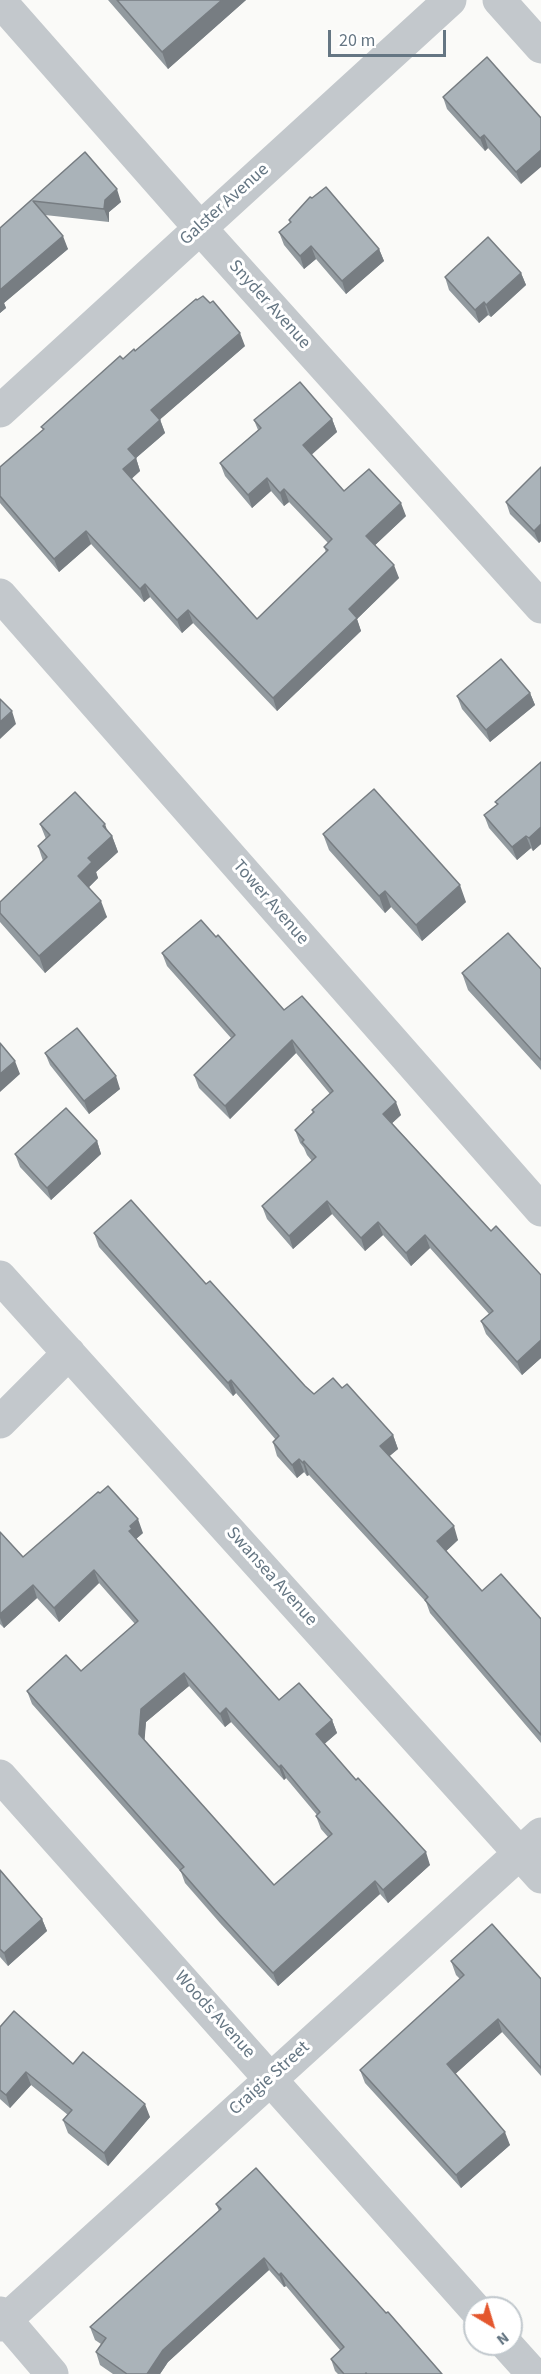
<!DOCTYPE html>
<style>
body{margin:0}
#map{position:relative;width:541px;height:2374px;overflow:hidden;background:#fafaf8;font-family:"Source Sans 3",sans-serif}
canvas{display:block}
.north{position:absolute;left:463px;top:2296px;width:60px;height:60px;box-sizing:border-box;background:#fff;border:2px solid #c1c8cd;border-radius:50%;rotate:142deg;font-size:16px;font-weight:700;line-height:24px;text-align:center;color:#657683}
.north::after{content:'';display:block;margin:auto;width:21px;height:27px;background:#e4572e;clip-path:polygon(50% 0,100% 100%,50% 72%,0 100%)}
.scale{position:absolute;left:328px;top:30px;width:118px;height:27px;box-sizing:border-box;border:3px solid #657683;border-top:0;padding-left:8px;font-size:18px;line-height:21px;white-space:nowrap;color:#657683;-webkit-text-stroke:4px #fff;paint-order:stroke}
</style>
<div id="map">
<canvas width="541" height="2374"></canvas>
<div class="north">N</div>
<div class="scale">20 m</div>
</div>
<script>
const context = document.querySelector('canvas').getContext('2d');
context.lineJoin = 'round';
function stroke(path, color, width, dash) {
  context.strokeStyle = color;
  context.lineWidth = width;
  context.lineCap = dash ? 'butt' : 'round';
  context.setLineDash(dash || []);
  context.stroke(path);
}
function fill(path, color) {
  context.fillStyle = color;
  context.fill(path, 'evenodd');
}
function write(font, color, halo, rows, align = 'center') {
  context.font = font + ' "Source Sans 3",sans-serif';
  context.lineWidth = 6;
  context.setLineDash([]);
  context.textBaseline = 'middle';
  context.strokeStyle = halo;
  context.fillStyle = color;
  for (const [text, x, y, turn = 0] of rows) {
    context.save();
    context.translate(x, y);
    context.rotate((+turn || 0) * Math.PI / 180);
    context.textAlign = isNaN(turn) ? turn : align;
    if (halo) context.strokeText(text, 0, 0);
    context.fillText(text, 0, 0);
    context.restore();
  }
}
const street = new Path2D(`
 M499,0L541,47
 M0,1L200,228L541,607
 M0,411L450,0
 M0,595L541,1210
 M0,1277L541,1877
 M0,1422L69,1353
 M0,1776L475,2309
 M0,2313L52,2374
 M0,2325L541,1834
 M506,2344L533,2374`);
const wall = new Path2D(`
 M108,0H246L168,69Z
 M487,57L521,184L488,148L485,151L447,109L443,97Z
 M85,152L121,202L109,212V222L45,215L68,249L4,303L6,308L0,313V228Z
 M289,220L379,249L384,261L346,294L316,259L304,269L284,245L279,232L290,223Z
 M521,273L526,285L491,317L488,315L479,323L449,290L445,277Z
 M245,346L160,419L165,433L136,458L140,471L131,479L257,619L326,552L324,547L328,543L289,502L284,506L271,491L252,508L225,476L220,463L258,430L254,420L332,419L337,432L311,454L344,491L406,516L375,545L399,578L357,619L361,631L277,711L193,623L182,633L150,597L144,602L91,544L59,572L0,503V467L43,430L41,427L123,359L135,351Z
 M541,467V541L539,543L510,514L506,502Z
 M530,693L535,705L490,742L462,709L457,696Z
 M541,762V844L533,851L531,848L517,860L489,828L484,815L497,805L495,802Z
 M40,824L107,829L112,836L118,852L96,872L98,878L89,887L107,917L45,973L0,922V902L43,861L38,846L46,839Z
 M323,834L466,902L422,941L391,907L385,913L329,850Z
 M162,953L284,1010L401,1115L392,1123L491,1231L541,1275V1358L522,1375L486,1334L481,1321L489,1314L430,1248L411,1266L383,1235L365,1251L332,1214L293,1249L267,1219L262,1206L312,1161L307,1155L304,1148L300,1143L295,1130L313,1112L312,1110L330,1094L296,1053L230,1119L199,1088L194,1075L231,1038L167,966Z
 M541,969V1070L468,990L462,973Z
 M45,1053L120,1089L89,1114L50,1065Z
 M97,1141L101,1154L51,1200L20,1167L15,1154Z
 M94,1233L206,1284L305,1386L314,1394L342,1388L393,1435L398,1449L389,1456L458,1540L446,1551L482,1591L541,1619V1743L430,1613L426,1602L309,1475L307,1476L304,1472L297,1478L277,1456L273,1442L276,1440L236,1393L233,1396L99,1247Z
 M0,1532L23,1557L143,1533L136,1539L279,1700L332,1720L337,1733L324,1744L430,1865L388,1903L380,1894L278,1986L220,1923L185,1883L181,1872L32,1704L27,1691L81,1671L135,1624L99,1583L59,1622L37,1598L4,1628L0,1624ZM189,1686L225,1727L231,1722L284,1780L286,1778L317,1815L316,1816L321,1829L328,1837L274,1885L144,1740L146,1722Z
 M0,1870L42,1919L47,1931L8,1966L0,1957Z
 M451,1961L541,1979V2076L502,2032L455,2074L510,2145L461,2188L365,2083L360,2070L460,1979L456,1975Z
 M0,2027L73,2064L150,2117L108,2166L68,2133L63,2120L68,2115L31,2085L10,2108L0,2099Z
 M216,2204L386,2313L442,2374H338L335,2371L331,2359L340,2350L286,2286L284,2287L269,2270L168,2362L160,2374H113L100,2365L96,2352L101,2344L95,2340L90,2327L219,2211Z`);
const shadedWall = new Path2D(`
 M222,0H246L168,69L162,52Z
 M484,135L488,148L485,151L480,138Z
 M541,150V167L521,184L516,172Z
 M117,189L121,202L109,212V222L104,209L105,200Z
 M63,236L68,249L4,303L6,308L0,313V290Z
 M311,246L316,259L304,269L300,256Z
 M379,249L384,261L346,294L342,281Z
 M521,273L526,285L491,317L486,305Z
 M484,302L488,315L479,323L475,310Z
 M240,333L245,346L156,423L151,410Z
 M332,419L337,432L308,458L303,445Z
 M160,420L165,433L136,458L140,471L127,483L123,469L128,449Z
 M267,478L271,491L252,508L248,495Z
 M284,489L289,502L284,506L280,493Z
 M401,503L406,516L371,549L366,536Z
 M541,524V541L539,543L534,531Z
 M86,531L91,544L59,572L54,559Z
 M394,565L399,578L357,619L361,631L277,711L273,698L349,609Z
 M145,584L150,597L144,602L140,589Z
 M188,610L193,623L182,633L177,620Z
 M530,693L535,705L490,742L486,730Z
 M12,711L16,724L0,739V722Z
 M105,824L110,838L112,836L118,852L96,872L98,878L84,892L78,876Z
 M541,827V844L533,851L529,838Z
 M526,836L531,848L517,860L512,847Z
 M460,885L466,902L422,941L416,925Z
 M385,891L391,907L385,913L379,896Z
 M101,901L107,917L45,973L39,956Z
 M292,1040L296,1053L230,1119L225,1106Z
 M15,1061L20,1074L0,1092V1074Z
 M116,1076L120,1089L89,1114L84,1101Z
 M396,1102L401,1115L388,1127L383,1114Z
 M97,1141L101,1154L51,1200L47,1188Z
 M327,1201L332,1214L293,1249L289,1236Z
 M378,1222L383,1235L365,1251L361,1238Z
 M425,1235L430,1248L411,1266L406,1253Z
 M541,1340V1358L522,1375L517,1362Z
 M231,1380L236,1393L233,1396L228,1383Z
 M393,1435L398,1449L385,1460L380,1446Z
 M299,1459L304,1472L297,1478L292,1465Z
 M304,1461L309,1475L307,1476L303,1463Z
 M138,1519L143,1533L136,1539L129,1531L130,1526Z
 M454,1526L458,1540L442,1555L437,1541Z
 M94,1570L99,1583L59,1622L54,1608Z
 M33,1585L37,1598L4,1628L0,1618V1614Z
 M184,1673L189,1686L146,1722L144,1748L139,1734L141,1709Z
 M226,1708L231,1722L225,1727L220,1714Z
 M332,1720L337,1733L321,1747L316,1734Z
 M281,1765L286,1778L284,1780L279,1767Z
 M426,1852L430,1865L388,1903L383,1890Z
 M375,1881L380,1894L278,1986L273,1973Z
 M42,1919L47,1931L8,1966L4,1953Z
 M498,2019L502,2032L452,2077L447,2064Z
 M26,2072L31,2085L10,2108L6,2095Z
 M145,2104L150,2117L108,2166L104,2153Z
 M505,2132L510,2145L461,2188L456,2175Z
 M264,2258L269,2270L168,2362L160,2374H147L163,2350Z
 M281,2273L286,2286L284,2287L279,2275Z`);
const building = new Path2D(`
 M117,0H222L162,52Z
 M487,57L541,118V150L516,172L484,135L480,138L443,97Z
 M85,152L117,189L105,200L104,209L33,201L63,236L0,290V228Z
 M326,187L379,249L342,281L311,246L300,256L279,232L291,222L289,220L310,197L312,198Z
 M488,237L521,273L486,305L484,302L475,310L445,277Z
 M203,296L210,303L213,301L240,333L151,410L160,420L128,449L136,458L123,469L257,619L328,550L324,547L332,539L284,489L280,493L267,478L248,495L220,463L261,428L254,420L300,382L332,419L303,445L344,491L369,469L401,503L366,536L394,565L349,609L357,618L273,698L188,610L177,620L145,584L140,589L86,531L54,559L0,496V467L44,429L41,427L120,356L123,359L134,349L135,351L196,299L197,300Z
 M541,467V524L534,531L506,502Z
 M501,659L530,693L486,730L457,696Z
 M0,699L12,711L0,722Z
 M541,762V827L529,838L526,836L512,847L484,815L498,804L495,802Z
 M374,789L460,885L416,925L385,891L379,896L323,834Z
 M75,792L105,824L103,826L112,836L88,858L92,862L78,876L101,901L39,956L0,913V902L47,857L38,846L50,835L40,824Z
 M201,920L216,937L218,935L284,1010L302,996L396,1102L383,1114L491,1231L496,1226L541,1275V1340L517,1362L481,1321L493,1311L425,1235L406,1253L378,1222L361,1238L327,1201L289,1236L262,1206L316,1157L302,1142L304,1140L295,1130L314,1112L312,1110L333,1091L292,1040L225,1106L194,1075L235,1035L162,953Z
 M508,933L541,969V1060L462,973Z
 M77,1028L116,1076L84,1101L45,1053Z
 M0,1043L15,1061L0,1074Z
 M66,1108L97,1141L47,1188L15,1154Z
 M131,1200L206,1284L210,1281L305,1386L314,1394L333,1378L342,1388L347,1384L393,1435L380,1446L454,1526L437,1541L482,1591L501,1574L541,1619V1735L425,1600L428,1597L304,1461L303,1463L299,1459L292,1465L273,1442L279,1436L231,1380L228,1383L94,1233Z
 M108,1486L138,1519L130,1526L132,1529L129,1531L279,1700L299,1683L332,1720L316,1734L356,1780L358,1778L426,1852L383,1890L375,1881L273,1973L215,1910L180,1870L184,1867L27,1691L66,1655L81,1671L138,1621L94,1570L54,1608L33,1585L0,1614V1532L23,1557L98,1492L100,1493ZM184,1673L220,1714L226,1708L279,1767L281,1765L320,1812L316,1816L332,1834L274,1885L139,1734L141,1709Z
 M0,1870L42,1919L4,1953L0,1949Z
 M492,1924L541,1979V2068L498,2019L447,2064L505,2132L456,2175L360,2070L464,1975L451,1961Z
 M14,2011L73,2064L83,2052L145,2104L104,2153L63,2120L72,2110L26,2072L6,2095L0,2090V2027Z
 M256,2168L386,2313L388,2312L442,2374H367L366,2373L365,2374H344L331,2359L344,2347L281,2273L279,2275L264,2258L163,2350L147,2374H127L96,2352L106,2338L90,2327L221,2209L216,2204Z`);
const streetNames = [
 ["Galster Avenue",225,205,-42],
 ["Snyder Avenue",269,305,48],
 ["Tower Avenue",270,903,49],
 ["Swansea Avenue",271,1577,48],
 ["Woods Avenue",214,2015,48],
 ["Craigie Street",270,2079,-42]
];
stroke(street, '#c3c8cc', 33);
fill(wall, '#929a9f');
fill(shadedWall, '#777d82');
fill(building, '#aab3b9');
stroke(building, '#777d82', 1.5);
write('18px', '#657683', '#fff', streetNames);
</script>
